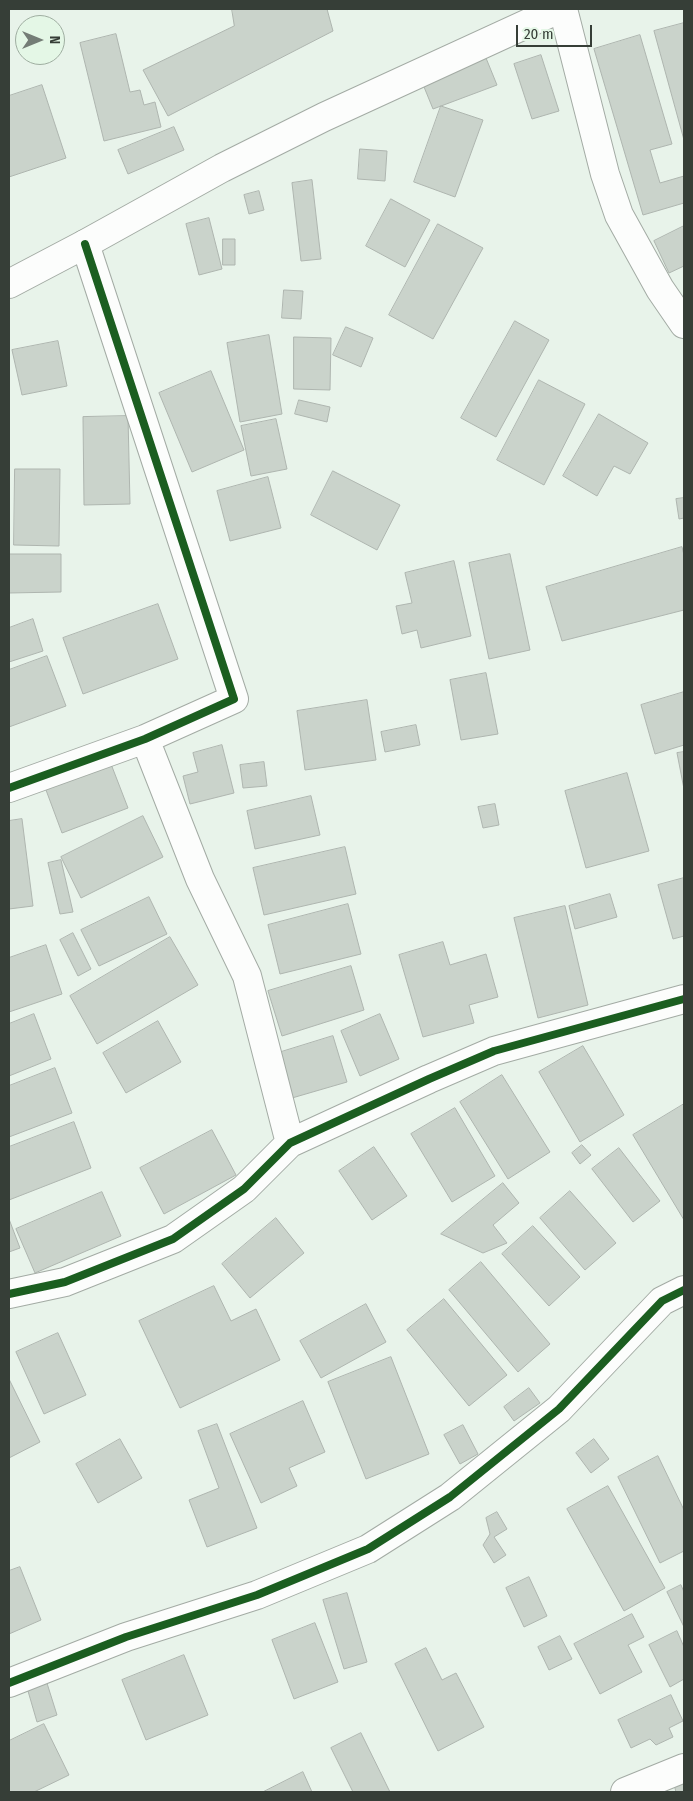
<!DOCTYPE html>
<style>
body{margin:0}
#map{position:relative;width:693px;height:1801px;overflow:hidden;background:#e8f3ea;font-family:"Fira Sans Condensed",sans-serif}
canvas{display:block}
.frame{position:absolute;inset:0;border:10px solid #363e37;pointer-events:none}
.north{position:absolute;left:15px;top:15px;width:50px;height:50px;box-sizing:border-box;background:#e4f7e6;border:1px solid #9eada0;border-radius:50%;rotate:90deg;font-size:14px;font-weight:700;line-height:20px;text-align:center;color:#363e37}
.north::after{content:'';display:block;margin:auto;width:18px;height:22px;background:#747d76;clip-path:polygon(50% 0,100% 100%,50% 72%,0 100%)}
.scale{position:absolute;left:516px;top:25px;width:76px;height:22px;box-sizing:border-box;border:2px solid #363e37;border-top:0;padding-left:6px;font-size:15px;line-height:18px;white-space:nowrap;color:#363e37;-webkit-text-stroke:4px #e4f7e6;paint-order:stroke}
</style>
<div id="map">
<canvas width="693" height="1801"></canvas>
<div class="frame"></div>
<div class="north">N</div>
<div class="scale">20 m</div>
</div>
<script>
const context = document.querySelector('canvas').getContext('2d');
context.lineJoin = 'round';
function fill(path, color) {
  context.fillStyle = color;
  context.fill(path, 'evenodd');
}
function stroke(path, color, width, dash) {
  context.strokeStyle = color;
  context.lineWidth = width;
  context.lineCap = dash ? 'butt' : 'round';
  context.setLineDash(dash || []);
  context.stroke(path);
}
const building = new Path2D(`
 M232,9H327L333,31L168,116L143,70L234,26Z
 M684,23V140L654,31Z
 M116,34L130,92L140,90L144,105L155,102L161,127L104,141L80,43Z
 M640,35L672,144L650,150L660,183L684,176V203L643,215L594,49Z
 M541,55L559,111L532,119L514,64Z
 M486,58L497,85L433,109L422,82Z
 M42,85L66,158L9,177V96Z
 M441,106L483,120L455,197L414,182Z
 M174,127L184,150L128,174L118,150Z
 M360,149L387,151L385,181L358,179Z
 M312,180L321,259L301,261L292,183Z
 M259,191L264,210L249,214L244,195Z
 M391,199L430,220L405,267L366,246Z
 M209,218L222,269L199,275L186,224Z
 M438,224L483,248L433,339L389,315Z
 M684,226V266L669,273L654,241Z
 M223,239H235V265H223Z
 M284,290L303,291L301,319L282,318Z
 M515,321L549,340L496,437L461,418Z
 M346,327L373,338L361,367L333,355Z
 M269,335L282,414L240,422L227,343Z
 M294,337L331,338L330,390L294,389Z
 M58,341L67,386L22,395L12,350Z
 M211,371L244,450L192,472L159,393Z
 M539,380L585,404L544,485L497,460Z
 M299,400L330,407L327,422L295,414Z
 M599,414L648,443L630,474L614,466L597,496L563,476Z
 M128,416L130,504L84,505L83,417Z
 M276,419L287,469L251,476L241,426Z
 M15,469H60L59,546L14,545Z
 M333,471L400,505L377,550L311,515Z
 M268,477L281,528L230,541L217,491Z
 M684,498V518L679,519L676,499Z
 M682,547L684,555V610L562,641L546,587Z
 M9,554H61V592L9,593Z
 M510,554L530,650L489,659L469,563Z
 M454,561L471,636L421,648L417,630L402,634L396,606L412,603L405,573Z
 M158,604L178,659L83,694L63,638Z
 M33,619L43,651L9,662V628Z
 M47,656L66,706L9,727V670Z
 M486,673L498,734L461,740L450,680Z
 M684,692V745L655,754L641,705Z
 M367,700L376,760L305,770L297,711Z
 M416,725L420,745L385,752L381,732Z
 M222,745L234,793L190,804L183,776L198,772L193,753Z
 M684,752V789L677,753Z
 M264,762L267,786L243,788L240,765Z
 M111,764L128,808L62,833L46,790Z
 M627,773L649,851L586,868L565,791Z
 M311,796L320,835L255,849L247,811Z
 M495,804L499,825L483,828L478,807Z
 M143,816L163,857L81,898L61,857Z
 M22,819L33,906L9,909V821Z
 M345,847L356,894L264,915L253,868Z
 M61,860L73,912L60,914L48,863Z
 M684,878V936L673,939L658,885Z
 M610,894L617,917L575,929L569,906Z
 M149,897L167,934L99,966L81,930Z
 M348,904L361,954L280,974L268,925Z
 M565,906L588,1005L538,1018L514,918Z
 M73,933L91,969L78,976L60,940Z
 M170,937L198,985L97,1044L70,996Z
 M443,942L450,965L486,954L498,997L469,1005L474,1023L423,1037L399,955Z
 M46,945L62,994L9,1012V958Z
 M351,966L364,1010L282,1036L268,991Z
 M34,1014L51,1059L9,1076V1024Z
 M380,1014L399,1059L360,1076L341,1031Z
 M158,1021L181,1062L126,1093L103,1053Z
 M333,1036L347,1082L292,1098L278,1053Z
 M583,1046L624,1115L580,1142L539,1072Z
 M55,1068L72,1113L9,1137V1086Z
 M502,1075L550,1152L508,1179L460,1102Z
 M684,1104V1220L633,1135Z
 M455,1108L495,1176L452,1202L411,1134Z
 M74,1122L91,1168L9,1200V1147Z
 M212,1130L236,1175L164,1214L140,1168Z
 M582,1145L591,1155L580,1164L572,1153Z
 M374,1147L407,1196L372,1220L339,1171Z
 M619,1148L660,1201L633,1222L592,1169Z
 M503,1183L519,1203L493,1225L507,1243L483,1253L441,1234Z
 M570,1191L616,1243L585,1270L540,1218Z
 M102,1192L121,1236L35,1273L16,1229Z
 M276,1218L304,1253L250,1298L222,1264Z
 M9,1219L20,1248L9,1252Z
 M533,1226L580,1277L549,1306L502,1254Z
 M481,1262L550,1344L518,1372L449,1290Z
 M214,1286L231,1321L256,1309L280,1360L180,1408L139,1321Z
 M444,1299L507,1375L469,1406L407,1330Z
 M366,1304L386,1342L321,1378L300,1341Z
 M58,1333L86,1395L44,1414L16,1352Z
 M391,1357L429,1454L366,1479L328,1382Z
 M9,1379L40,1442L9,1458Z
 M529,1388L540,1403L514,1421L504,1407Z
 M303,1401L325,1452L289,1468L297,1486L261,1503L230,1434Z
 M217,1424L257,1528L207,1547L189,1500L219,1488L198,1431Z
 M463,1425L478,1454L460,1464L444,1435Z
 M120,1439L142,1478L98,1503L76,1464Z
 M594,1439L609,1459L591,1473L576,1453Z
 M658,1456L684,1510V1551L660,1563L618,1477Z
 M608,1486L665,1588L624,1611L567,1509Z
 M497,1512L507,1529L494,1537L506,1555L494,1563L483,1545L490,1534L486,1518Z
 M20,1567L41,1620L9,1634V1571Z
 M529,1577L547,1616L524,1627L506,1588Z
 M681,1585L684,1592V1627L667,1592Z
 M347,1593L367,1662L344,1669L323,1600Z
 M632,1614L644,1637L628,1645L642,1672L600,1694L574,1644Z
 M315,1623L338,1682L294,1699L272,1640Z
 M677,1631L684,1647V1679L670,1687L649,1645Z
 M560,1636L572,1659L549,1670L538,1647Z
 M426,1648L442,1680L456,1673L484,1727L438,1751L395,1664Z
 M184,1655L208,1715L146,1740L122,1680Z
 M46,1680L57,1715L37,1722L28,1691Z
 M671,1695L683,1721L669,1728L673,1737L656,1745L650,1739L631,1748L618,1720Z
 M44,1724L69,1775L34,1792H9V1741Z
 M361,1733L390,1792H353L331,1748Z
 M303,1772L312,1792H263Z
 M684,1778V1792H676L673,1781Z`);
const minor = new Path2D(`
 M563,9L605,174L619,215L660,289L684,324
 M145,739L200,879L247,976L290,1143
 M9,788L145,739L234,699L85,244
 M9,1294L65,1282L173,1239L244,1189L290,1143L429,1079L494,1051L684,999
 M9,1683L126,1637L257,1595L368,1549L450,1497L559,1409L662,1301L684,1290
 M625,1792L684,1768`);
const major = new Path2D(`
 M9,284L85,244L222,168L324,117L559,9`);
const cycleway = new Path2D(`
 M9,788L145,739L234,699L85,244
 M9,1294L65,1282L173,1239L244,1189L290,1143L429,1079L494,1051L684,999
 M9,1683L126,1637L257,1595L368,1549L450,1497L559,1409L662,1301L684,1290`);
fill(building, '#cad3cb');
stroke(building, '#aeb5af', 1);
stroke(minor, '#a3aba4', 30);
stroke(major, '#a3aba4', 30);
stroke(minor, '#fcfdfc', 28);
stroke(major, '#fcfdfc', 28);
stroke(cycleway, '#1b5e20', 8);
</script>
